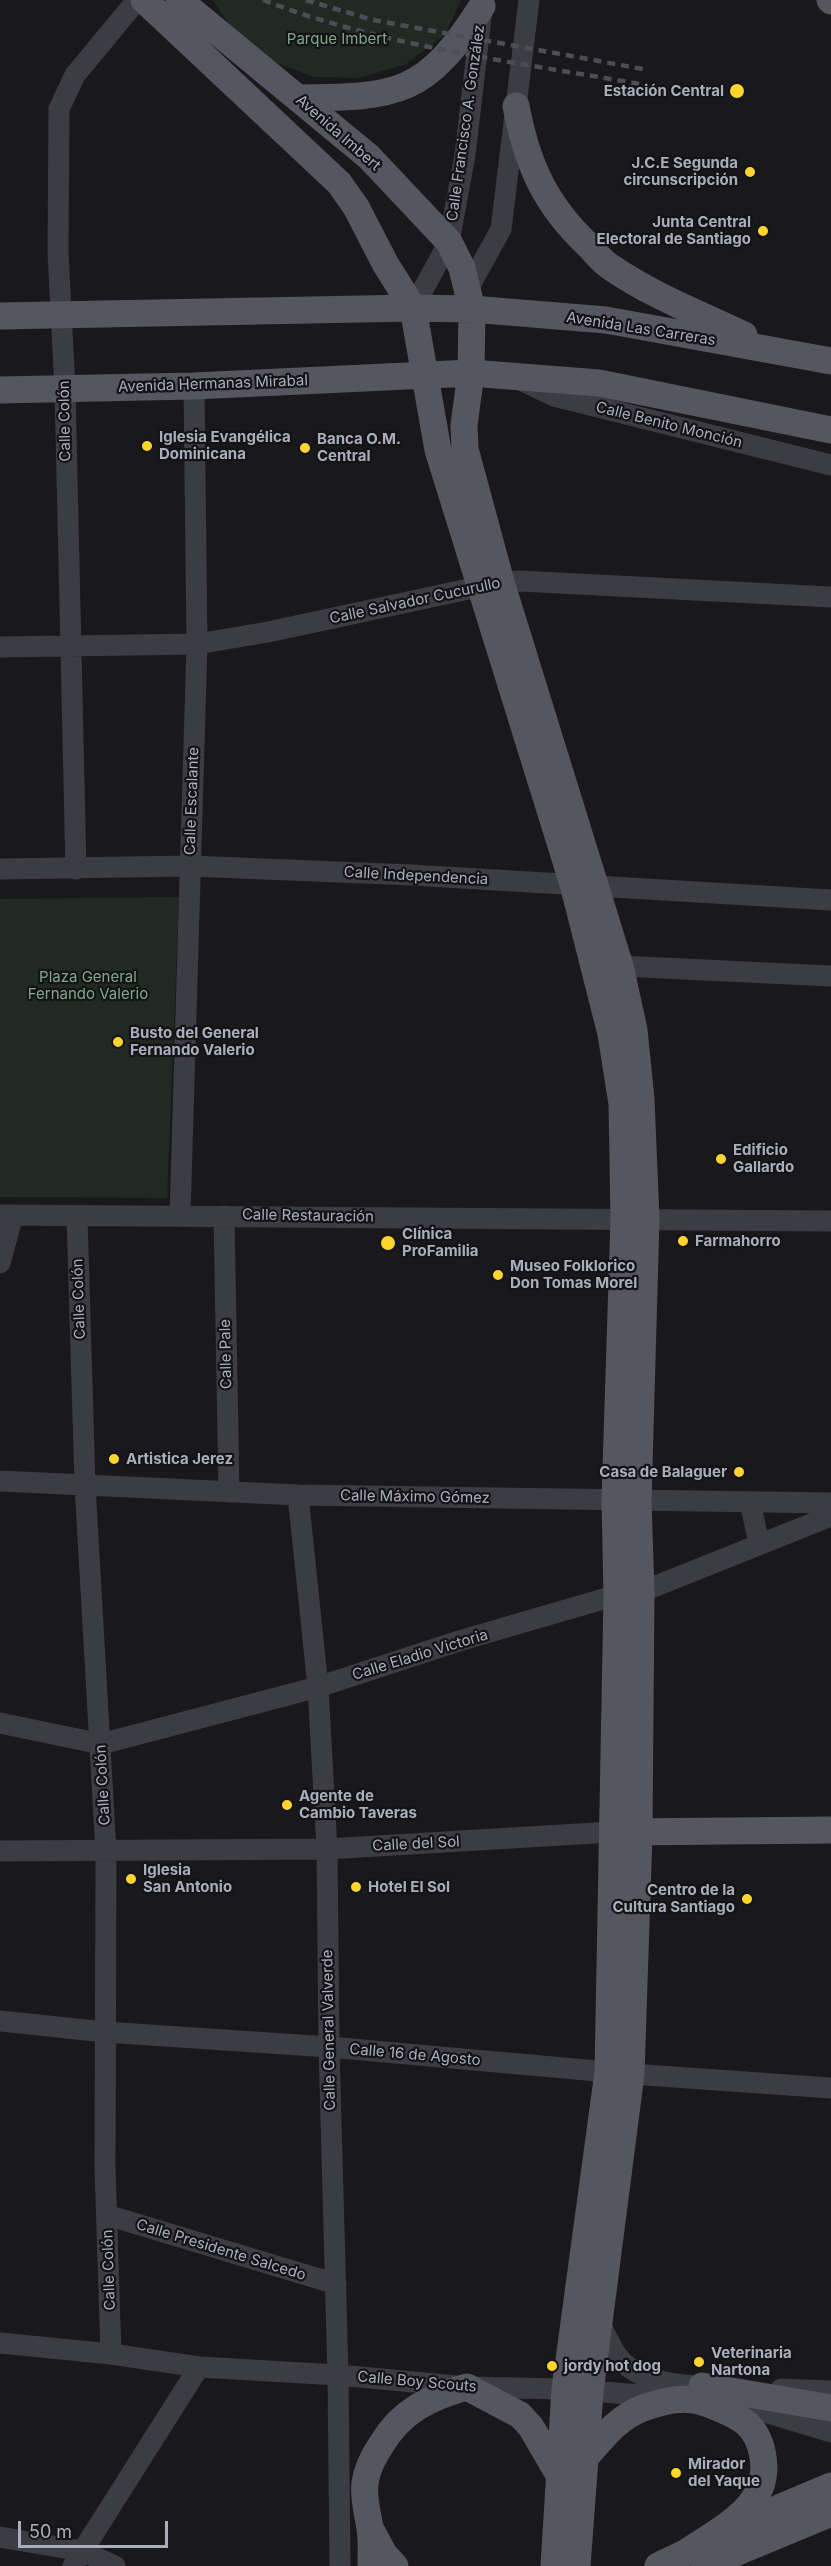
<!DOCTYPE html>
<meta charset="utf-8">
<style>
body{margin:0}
#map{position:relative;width:831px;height:2566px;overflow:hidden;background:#19191b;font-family:Inter,sans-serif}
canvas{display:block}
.scale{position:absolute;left:18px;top:2521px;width:150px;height:27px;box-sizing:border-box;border:3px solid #aaadbc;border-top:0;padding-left:8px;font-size:18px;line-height:21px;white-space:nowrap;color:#aaadbc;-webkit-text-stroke:4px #141416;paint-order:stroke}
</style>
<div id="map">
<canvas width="831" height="2566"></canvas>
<div class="scale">50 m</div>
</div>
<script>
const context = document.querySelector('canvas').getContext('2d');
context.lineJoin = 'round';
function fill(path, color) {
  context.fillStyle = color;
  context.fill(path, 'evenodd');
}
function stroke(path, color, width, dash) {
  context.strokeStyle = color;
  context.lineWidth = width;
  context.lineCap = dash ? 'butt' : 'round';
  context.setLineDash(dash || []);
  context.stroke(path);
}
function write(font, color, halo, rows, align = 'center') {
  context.font = font + ' Inter,sans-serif';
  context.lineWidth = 4.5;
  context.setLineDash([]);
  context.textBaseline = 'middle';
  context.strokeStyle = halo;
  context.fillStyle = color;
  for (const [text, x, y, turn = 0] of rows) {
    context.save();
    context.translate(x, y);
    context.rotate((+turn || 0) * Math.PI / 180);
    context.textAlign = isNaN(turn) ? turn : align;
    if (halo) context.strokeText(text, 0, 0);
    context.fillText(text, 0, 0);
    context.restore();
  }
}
const green = new Path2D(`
 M213,0H461L445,35L406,64L359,78L314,77L271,61L235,33Z
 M179,897L167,1198L0,1197V899Z`);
const minor = new Path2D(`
 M468,289L501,229L529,0
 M413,308L449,242L465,155L482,9
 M523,381L554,396L831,465
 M0,647L197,644L268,632L501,582L520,581L831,597
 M0,869L190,866L412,875L831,900
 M76,869L65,389L58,252L59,109L75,75L137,0
 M606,971L620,966L831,976
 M0,1215L831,1221
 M77,1216L85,1485L106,1852L105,2168L111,2354
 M180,1216L197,644L194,386
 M224,1216L229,1492
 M0,1263L13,1215
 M0,1481L298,1495L831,1503
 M298,1495L318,1687L327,1849L329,2047L338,2375L340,2566
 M750,1502L759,1543
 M0,1723L101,1744L318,1687L459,1641L617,1595L641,1592L831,1516
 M0,1851L327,1849L612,1832
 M0,2021L105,2032L329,2047L631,2074L831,2088
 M107,2215L336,2284
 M600,2324C606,2335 611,2348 619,2358C640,2384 685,2386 716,2387
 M0,2343L111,2354L199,2367L338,2375L467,2387L565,2389L666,2397
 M781,2389L831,2391
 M727,2404L751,2408L831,2432
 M0,2537L82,2551L115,2566
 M73,2566L199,2367`);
const major = new Path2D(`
 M144,0L339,183L356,207L386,265L413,308L438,450L573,884L611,1034L622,1104L624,1219L615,1500L617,1595L608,2072L565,2389L554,2566
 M179,0L369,157L449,242L462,268L472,309L471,373L464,425L465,449L501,582L620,966L634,1030L641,1099L646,1219L638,1501L641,1592L639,1833L631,2074L590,2392L577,2566
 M830,0L831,1
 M298,98C399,97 426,95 482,6
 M516,106C527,164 545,205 589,246C596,254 603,263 612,268C653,296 700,314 744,335
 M0,316L413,308L472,309L606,320L831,361
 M0,390L194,386L471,373L599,383L831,430
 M623,1832L831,1830
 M702,2386L831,2408
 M585,2458C602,2439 618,2417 643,2408C657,2403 678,2397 693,2400C706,2402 738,2415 747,2424C763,2438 768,2469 760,2488C748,2517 712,2535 688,2551
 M371,2530L384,2554L395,2566
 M371,2566C371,2554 372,2541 370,2529C368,2513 363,2499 365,2483C367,2468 373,2457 381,2445C401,2411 430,2397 467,2387L520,2415L531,2427L559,2475
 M658,2566L781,2507L831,2486
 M704,2566L831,2513`);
const rail = new Path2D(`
 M263,0C385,47 517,62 645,85
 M306,0L373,20L648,70`);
const markers = [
 [737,91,8,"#ffd52d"],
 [750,172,6,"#ffd52d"],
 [763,231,6,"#ffd52d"],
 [147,446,6,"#ffd52d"],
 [305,448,6,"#ffd52d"],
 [118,1042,6,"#ffd52d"],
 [721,1159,6,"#ffd52d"],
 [683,1241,6,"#ffd52d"],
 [388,1243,8,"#ffd52d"],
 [498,1275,6,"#ffd52d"],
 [114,1459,6,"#ffd52d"],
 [739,1472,6,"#ffd52d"],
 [287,1805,6,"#ffd52d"],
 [131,1879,6,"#ffd52d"],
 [356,1887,6,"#ffd52d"],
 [747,1899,6,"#ffd52d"],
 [699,2362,6,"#ffd52d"],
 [552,2366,6,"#ffd52d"],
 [676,2473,6,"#ffd52d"]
];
const parkNames = [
 ["Parque Imbert",337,39],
 ["Plaza General",88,977],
 ["Fernando Valerio",88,994]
];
const poiNames = [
 ["Estación Central",724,91,"right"],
 ["J.C.E Segunda",738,163,"right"],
 ["circunscripción",738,180,"right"],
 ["Junta Central",751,222,"right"],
 ["Electoral de Santiago",751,239,"right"],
 ["Iglesia Evangélica",159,437],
 ["Dominicana",159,454],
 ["Banca O.M.",317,439],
 ["Central",317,456],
 ["Busto del General",130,1033],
 ["Fernando Valerio",130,1050],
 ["Edificio",733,1150],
 ["Gallardo",733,1167],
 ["Clínica",402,1234],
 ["ProFamilia",402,1251],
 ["Farmahorro",695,1241],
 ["Museo Folklorico",510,1266],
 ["Don Tomas Morel",510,1283],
 ["Artistica Jerez",126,1459],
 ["Casa de Balaguer",727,1472,"right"],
 ["Agente de",299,1796],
 ["Cambio Taveras",299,1813],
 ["Iglesia",143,1870],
 ["San Antonio",143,1887],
 ["Hotel El Sol",368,1887],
 ["Centro de la",735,1890,"right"],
 ["Cultura Santiago",735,1907,"right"],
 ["Veterinaria",711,2353],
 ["Nartona",711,2370],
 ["jordy hot dog",564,2366],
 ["Mirador",688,2464],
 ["del Yaque",688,2481]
];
const streetNames = [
 ["Calle Francisco A. González",466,123,-82],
 ["Avenida Imbert",338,133,41],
 ["Avenida Las Carreras",641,329,9],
 ["Avenida Hermanas Mirabal",213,384,-2],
 ["Calle Colón",65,421,-91],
 ["Calle Benito Monción",669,425,14],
 ["Calle Salvador Cucurullo",415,601,-12],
 ["Calle Escalante",192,801,-88],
 ["Calle Independencia",416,876,3],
 ["Calle Restauración",308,1216,1],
 ["Calle Colón",79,1299,-92],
 ["Calle Pale",226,1354,-91],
 ["Calle Máximo Gómez",415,1497,1],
 ["Calle Eladio Victoria",420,1655,-17],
 ["Calle Colón",103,1785,-93],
 ["Calle del Sol",416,1844,-3],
 ["Calle General Valverde",329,2030,-91],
 ["Calle 16 de Agosto",415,2055,5],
 ["Calle Presidente Salcedo",221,2250,17],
 ["Calle Colón",109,2270,-92],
 ["Calle Boy Scouts",417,2382,5]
];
fill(green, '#202a23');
stroke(minor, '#3c3c43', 21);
stroke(major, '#555660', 27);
stroke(rail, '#4c4d56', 4.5, [8, 6]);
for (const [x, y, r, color] of markers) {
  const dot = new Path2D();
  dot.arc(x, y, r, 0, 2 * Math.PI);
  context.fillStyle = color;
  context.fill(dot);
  stroke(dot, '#141416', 2);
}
write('15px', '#80a888', '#141416', parkNames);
write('bold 15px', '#aaadbc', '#141416', poiNames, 'left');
write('15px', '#aaadbc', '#141416', streetNames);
</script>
